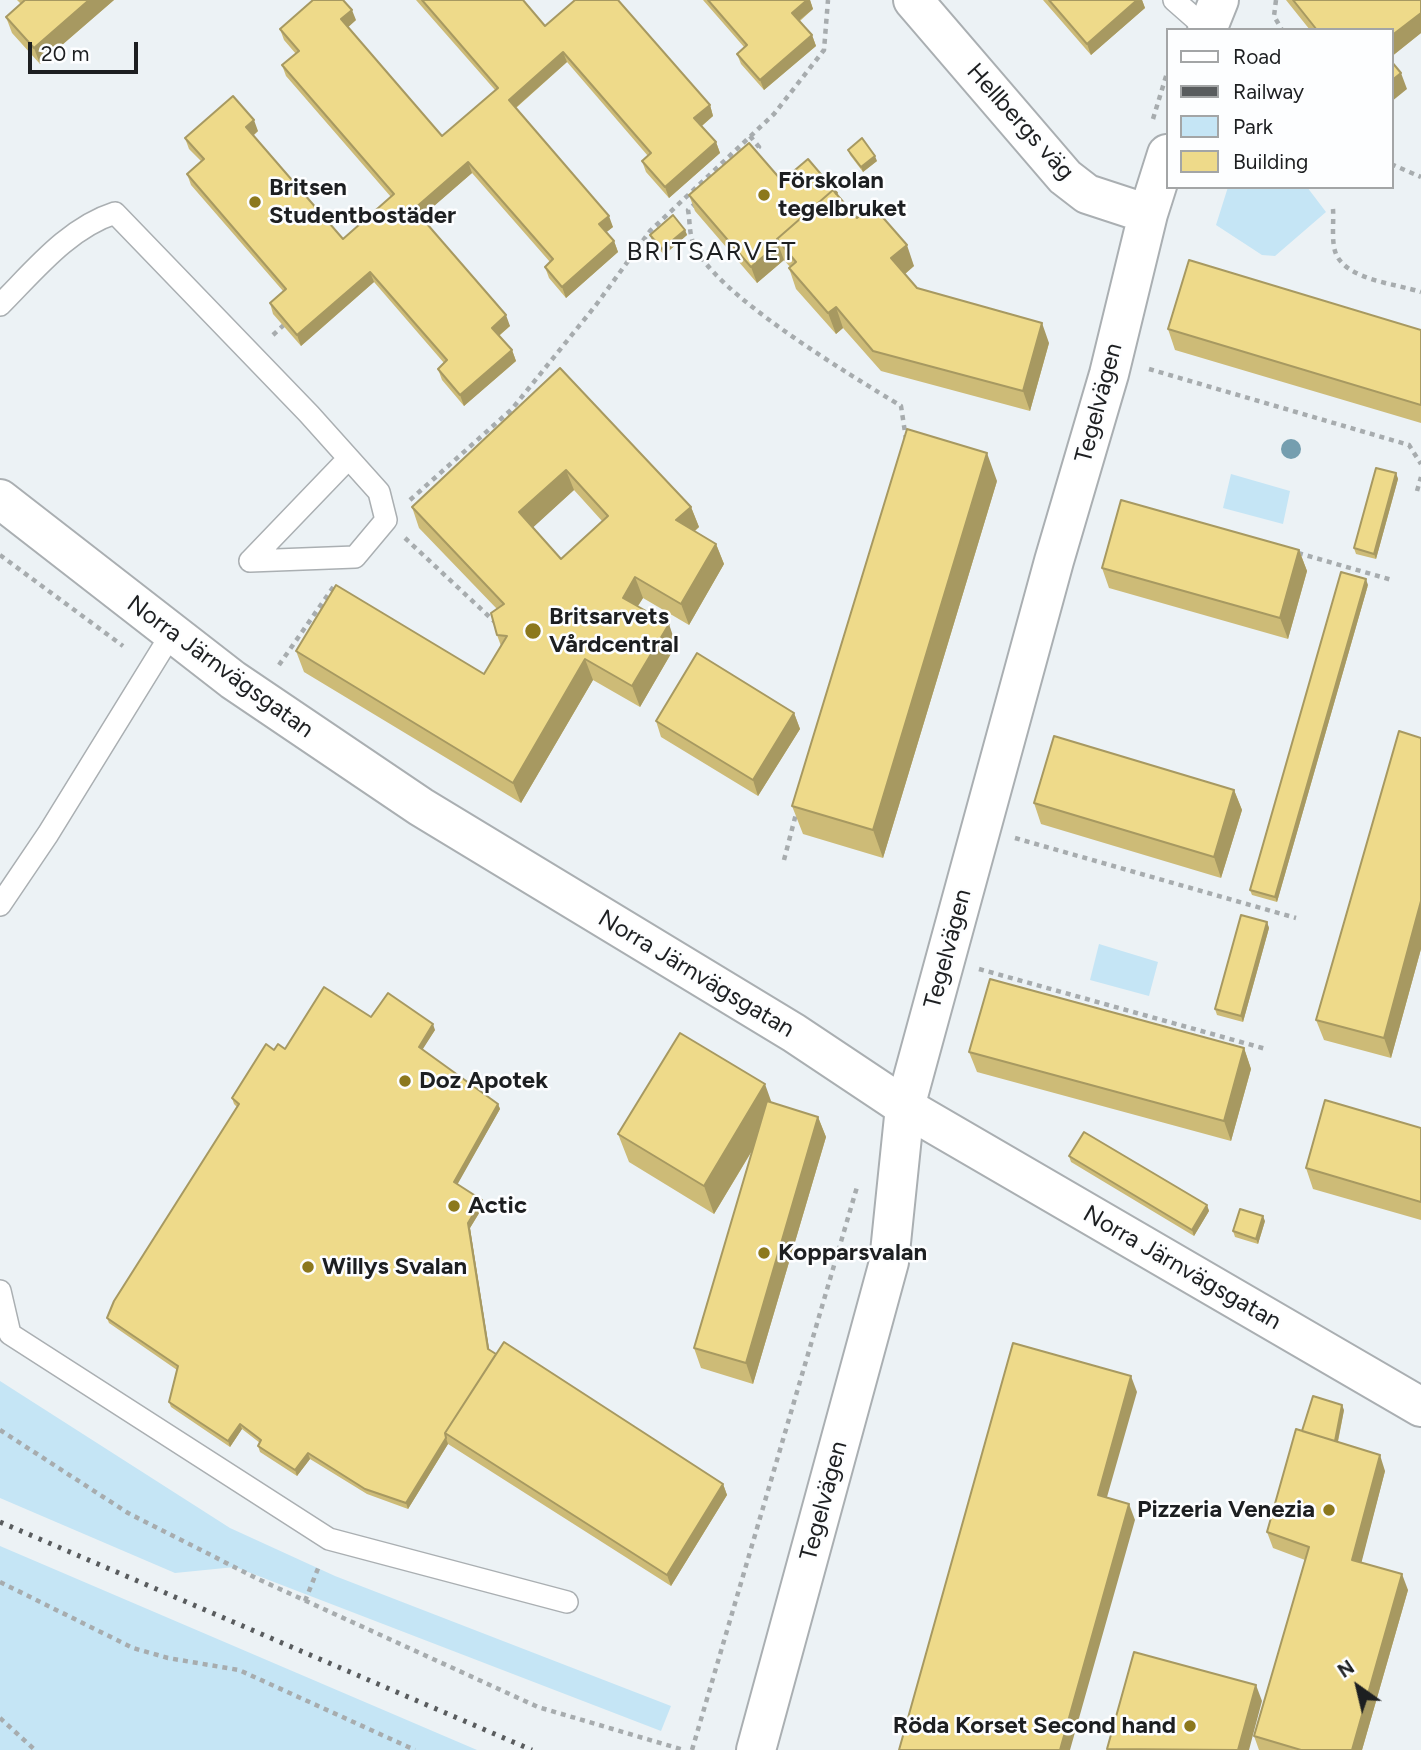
<!DOCTYPE html>
<meta charset="utf-8">
<style>
body{margin:0}
#map{position:relative;width:1421px;height:1750px;overflow:hidden;background:#ecf2f5;font-family:Figtree,sans-serif}
canvas{display:block}
.legend{position:absolute;left:1166px;top:28px;width:228px;height:161px;box-sizing:border-box;background:#fdfeff;border:2px solid #a3a5a6;margin:0;padding:9px 12px;list-style:none;font-size:21px;color:#1d1f21}
.legend li{display:flex;align-items:center;gap:14px;height:35px}
.legend b{width:35px;border:2px solid #a3a5a6}
.north{position:absolute;left:1323px;top:1652px;width:70px;height:70px;-webkit-text-stroke:5px #fdfeff;paint-order:stroke;rotate:326deg;font-size:19px;font-weight:700;line-height:28px;text-align:center;color:#1d1f21}
.north::after{content:'';display:block;margin:auto;width:24px;height:32px;background:#1d1f21;clip-path:polygon(50% 0,100% 100%,50% 72%,0 100%)}
.scale{position:absolute;left:28px;top:42px;width:110px;height:32px;box-sizing:border-box;border:4px solid #1d1f21;border-top:0;padding-left:9px;font-size:21px;line-height:24px;white-space:nowrap;color:#1d1f21;-webkit-text-stroke:5px #fdfeff;paint-order:stroke}
</style>
<div id="map">
<canvas width="1421" height="1750"></canvas>
<ul class="legend">
<li><b style="height:9px;background:#fff"></b>Road</li>
<li><b style="height:9px;background:#595c5e"></b>Railway</li>
<li><b style="height:19px;background:#c5e5f5"></b>Park</li>
<li><b style="height:19px;background:#eeda8a"></b>Building</li>
</ul>
<div class="north">N</div>
<div class="scale">20 m</div>
</div>
<script>
const context = document.querySelector('canvas').getContext('2d');
context.lineJoin = 'round';
function fill(path, color) {
  context.fillStyle = color;
  context.fill(path, 'evenodd');
}
function stroke(path, color, width, dash) {
  context.strokeStyle = color;
  context.lineWidth = width;
  context.lineCap = dash ? 'butt' : 'round';
  context.setLineDash(dash || []);
  context.stroke(path);
}
function write(font, color, halo, rows, align = 'center') {
  context.font = font + ' Figtree,sans-serif';
  context.lineWidth = 5;
  context.setLineDash([]);
  context.textBaseline = 'middle';
  context.strokeStyle = halo;
  context.fillStyle = color;
  for (const [text, x, y, turn = 0] of rows) {
    context.save();
    context.translate(x, y);
    context.rotate((+turn || 0) * Math.PI / 180);
    context.textAlign = isNaN(turn) ? turn : align;
    if (halo) context.strokeText(text, 0, 0);
    context.fillText(text, 0, 0);
    context.restore();
  }
}
const green = new Path2D(`
 M1228,187H1307L1326,212L1275,256L1262,255L1216,225Z
 M1231,474L1290,491L1283,524L1223,508Z
 M1099,944L1158,962L1149,996L1090,980Z
 M0,1381L230,1528L335,1576L671,1706L661,1731L235,1567L175,1573L0,1498Z
 M0,1546L477,1750H0Z`);
const path = new Path2D(`
 M1276,0L1274,16L1282,30
 M1153,119L1167,73
 M750,136L759,147L753,153
 M1391,164L1421,177
 M696,203L688,210C690,220 689,232 693,242C710,292 854,377 901,406L906,439
 M1333,209C1334,222 1331,242 1336,254C1347,280 1397,284 1421,292
 M273,335L287,322
 M1149,369L1409,445L1421,464
 M1417,491L1421,477
 M410,500L512,409L596,305L650,231L774,114L824,50L828,0
 M405,538L496,623
 M1298,553L1392,580
 M0,555L123,646
 M279,665L334,586
 M1015,838L1296,918
 M784,860L797,810
 M979,969L1266,1049
 M0,1430L128,1513L258,1579L538,1707L684,1750
 M0,1582L133,1648L168,1658L239,1670L415,1750
 M305,1601L319,1566
 M0,1718L35,1750
 M692,1750L857,1187`);
const lane = new Path2D(`
 M1174,0L1207,29
 M0,305C34,271 68,228 115,213L309,414L379,492L386,520L355,557L250,561
 M250,561L348,459
 M0,905L48,834L172,633
 M0,1291L10,1334L329,1539L567,1602`);
const street = new Path2D(`
 M913,0L1065,177L1087,194L1148,214
 M1207,30L1219,0
 M756,1750L889,1262L905,1107L1054,561L1109,374L1148,214L1167,154`);
const secondary = new Path2D(`
 M0,499L233,680L421,807L794,1033L905,1107L1421,1407`);
const rail = new Path2D(`
 M0,1522L532,1750`);
const trees = [
 [1291,449]
];
const wall = new Path2D(`
 M17,0H114L40,64L12,33L6,17L21,4Z
 M416,0H523L545,26L710,105L713,116L702,126L716,142L720,153L669,198L646,172L642,161L648,156L567,62L516,108L613,227L606,232L614,241L618,252L566,298L549,278L545,267L550,262L472,173L421,217L510,326L499,336L512,350L516,361L464,406L442,380L438,369L444,363L374,282L301,346L273,314L270,303L283,291L191,185L187,174L201,161L189,149L185,138L258,131L253,136L343,239L391,197L286,76L282,65L296,54L284,40L280,29L356,20L348,27L442,136L495,90Z
 M703,0H810L813,9L800,21L812,35L816,46L764,90L741,64L737,54L744,47Z
 M1043,0H1142L1145,8L1091,55Z
 M1286,0H1421V33L1391,57V30H1310Z
 M848,150L877,161L863,172L850,155Z
 M782,181L837,193L838,196L857,218L914,266L905,274L917,288L1049,343L1030,411L881,371L843,328L836,334L796,289L789,268L790,267L784,260L757,283L695,211L689,195Z
 M685,230L687,235L664,255L652,240L650,235Z
 M1168,329L1421,330V423L1175,350Z
 M560,368L691,507L699,527L695,531L716,544L724,564L689,625L643,598L638,606L676,645L640,707L593,680L521,803L304,672L296,651L484,674L501,646L497,635V609L419,528L412,507ZM574,490L602,521L561,559L533,527Z
 M1396,473L1398,479L1376,559L1356,554L1354,548Z
 M997,481L883,858L803,834L792,806Z
 M1299,550L1307,571L1288,639L1109,588L1102,568Z
 M1368,585L1277,902L1252,895L1250,890Z
 M794,713L800,729L758,796L661,737L656,721Z
 M1421,738V949L1391,1058L1324,1040L1316,1020Z
 M1234,790L1242,810L1221,878L1041,824L1034,803Z
 M1267,922L1269,928L1243,1022L1217,1015L1215,1009Z
 M371,1017L435,1030L422,1049L498,1104L500,1109L457,1184L482,1200L484,1205L470,1228L489,1350L723,1484L727,1495L671,1586L448,1444L408,1509L367,1494L310,1459L297,1476L260,1452L258,1446L260,1443L242,1429L230,1447L171,1407L169,1402L177,1370L109,1323L107,1318L237,1107L234,1104L232,1098L274,1050L285,1049Z
 M1244,1048L1251,1069L1231,1141L977,1072L969,1052Z
 M772,1103L818,1117L826,1137L753,1384L701,1368L694,1348L752,1151L714,1214L629,1162L618,1134Z
 M1421,1128V1220L1313,1189L1306,1168Z
 M1069,1156L1207,1205L1209,1211L1194,1236L1071,1162Z
 M1265,1221L1258,1244L1235,1237L1233,1231Z
 M1344,1410L1338,1442L1385,1471L1361,1562L1408,1590L1362,1750H1259L1254,1736L1305,1560L1273,1548L1267,1532L1302,1431Z`);
const shadedWall = new Path2D(`
 M89,0H114L40,64L34,48Z
 M807,0H810L813,9L796,23L792,13Z
 M1137,0H1142L1145,8L1091,55L1087,44Z
 M352,10L356,20L345,30L341,19Z
 M1421,13V33L1391,57V36Z
 M812,35L816,46L764,90L760,80Z
 M563,52L567,62L513,110L509,100Z
 M1401,73L1407,89L1391,102V81Z
 M710,105L713,116L698,129L694,118Z
 M254,120L258,131L250,138L246,127Z
 M716,142L720,153L669,198L665,187Z
 M875,156L877,161L863,172L861,167Z
 M468,162L472,173L418,220L414,209Z
 M609,216L613,227L603,235L599,224Z
 M685,230L687,235L664,255L662,249Z
 M614,241L618,252L566,298L562,287Z
 M778,244L784,260L757,283L751,267Z
 M907,245L914,266L899,279L891,258Z
 M370,272L374,282L301,346L297,335Z
 M836,307L843,328L836,334L828,313Z
 M506,315L510,326L496,338L492,328Z
 M1042,323L1049,343L1030,411L1023,391Z
 M512,350L516,361L464,406L460,395Z
 M987,453L997,481L883,858L873,830Z
 M566,470L574,490L527,533L519,512Z
 M1396,473L1398,479L1376,559L1374,554Z
 M691,507L699,527L683,541L676,520Z
 M716,544L724,564L689,625L681,604Z
 M1299,550L1307,571L1288,639L1280,618Z
 M635,577L643,598L630,618L623,598Z
 M1366,579L1368,585L1277,902L1275,897Z
 M669,624L676,645L640,707L632,686Z
 M585,659L593,680L521,803L513,783Z
 M794,713L800,729L758,796L753,780Z
 M1234,790L1242,810L1221,878L1214,857Z
 M1421,901V949L1391,1058L1384,1038Z
 M1267,922L1269,928L1243,1022L1241,1016Z
 M433,1024L435,1030L421,1052L419,1047Z
 M1244,1048L1251,1069L1231,1141L1224,1121Z
 M765,1084L775,1112L714,1214L704,1186Z
 M498,1104L500,1109L456,1187L454,1182Z
 M818,1117L826,1137L753,1384L746,1363Z
 M482,1200L484,1205L470,1228L490,1354L488,1349L468,1223Z
 M1207,1205L1209,1211L1194,1236L1192,1230Z
 M1263,1216L1265,1221L1258,1244L1256,1239Z
 M1131,1376L1137,1392L1103,1511L1098,1495Z
 M1342,1405L1344,1410L1335,1455L1333,1450Z
 M240,1424L242,1429L230,1447L228,1441Z
 M446,1438L448,1444L408,1509L406,1503Z
 M308,1453L310,1459L297,1476L295,1470Z
 M1380,1455L1385,1471L1358,1576L1352,1560Z
 M723,1484L727,1495L671,1586L667,1575Z
 M1129,1504L1135,1520L1070,1750H1060Z
 M1402,1574L1408,1590L1362,1750H1352Z
 M1256,1685L1262,1701L1249,1750H1238Z`);
const building = new Path2D(`
 M25,0H89L34,48L6,17Z
 M313,0H343L352,10L341,19L442,136L498,88L422,0H523L545,26L575,0H618L710,105L694,118L716,142L665,187L642,161L651,153L563,52L509,100L609,216L599,224L614,241L562,287L545,267L553,259L468,162L414,209L506,315L492,328L512,350L460,395L438,369L447,360L370,272L297,335L270,303L286,289L187,174L204,159L185,138L233,96L254,120L246,127L343,239L394,194L282,65L299,51L280,29Z
 M708,0H807L792,13L812,35L760,80L737,54L747,45Z
 M1049,0H1137L1087,44Z
 M1293,0H1421V13L1391,36V30H1317Z
 M1391,61L1401,73L1391,81Z
 M862,138L875,156L861,167L848,150Z
 M749,143L782,181L808,159L837,193L836,194L833,190L777,239L778,244L751,267L689,195Z
 M833,190L857,218L872,205L907,245L891,258L917,288L1042,323L1023,391L873,351L836,307L828,313L789,268L796,262L777,239Z
 M673,215L685,230L662,249L650,235Z
 M1189,260L1421,330V405L1168,329Z
 M560,368L691,507L676,520L716,544L681,604L635,577L623,598L669,624L632,686L585,659L513,783L296,651L336,585L484,674L507,636L497,635L491,613L504,604L412,507ZM566,470L608,516L561,559L519,512Z
 M907,429L987,453L873,830L792,806Z
 M1376,468L1396,473L1374,554L1354,548Z
 M1121,500L1299,550L1280,618L1102,568Z
 M1341,572L1366,579L1275,897L1250,890Z
 M697,653L794,713L753,780L656,721Z
 M1399,731L1421,738V901L1384,1038L1316,1020Z
 M1054,736L1234,790L1214,857L1034,803Z
 M1241,915L1267,922L1241,1016L1215,1009Z
 M990,979L1244,1048L1224,1121L969,1052Z
 M324,987L371,1017L388,993L433,1024L419,1047L498,1104L454,1182L482,1200L468,1223L488,1349L496,1354L445,1433L446,1438L406,1503L365,1489L308,1453L295,1470L258,1446L261,1440L240,1424L228,1441L169,1402L178,1366L107,1318L114,1301L239,1104L232,1098L266,1044L274,1050L278,1044L285,1049Z
 M680,1033L765,1084L704,1186L618,1134Z
 M1325,1100L1421,1128V1202L1306,1168Z
 M767,1101L818,1117L746,1363L694,1348Z
 M1084,1132L1207,1205L1192,1230L1069,1156Z
 M1240,1209L1263,1216L1256,1239L1233,1231Z
 M504,1342L723,1484L667,1575L445,1433Z
 M1013,1343L1131,1376L1098,1495L1129,1504L1060,1750H899Z
 M1313,1396L1342,1405L1335,1441L1302,1431Z
 M1296,1429L1380,1455L1352,1560L1402,1574L1352,1750H1301L1254,1736L1309,1547L1267,1532Z
 M1134,1652L1256,1685L1238,1750L1107,1749Z`);
const markers = [
 [764,195,7,"#8c781d"],
 [255,202,7,"#8c781d"],
 [533,631,9,"#8c781d"],
 [405,1081,7,"#8c781d"],
 [454,1206,7,"#8c781d"],
 [764,1253,7,"#8c781d"],
 [308,1267,7,"#8c781d"],
 [1329,1510,7,"#8c781d"],
 [1190,1726,7,"#8c781d"]
];
const streetNames = [
 ["Hellbergs väg",1020,122,48],
 ["Tegelvägen",1099,403,-75],
 ["Norra Järnvägsgatan",220,667,36],
 ["Tegelvägen",948,949,-75],
 ["Norra Järnvägsgatan",696,974,31],
 ["Norra Järnvägsgatan",1182,1268,30],
 ["Tegelvägen",824,1501,-75]
];
const poiNames = [
 ["Förskolan",778,181],
 ["tegelbruket",778,209],
 ["Britsen",269,188],
 ["Studentbostäder",269,216],
 ["Britsarvets",549,617],
 ["Vårdcentral",549,645],
 ["Doz Apotek",419,1081],
 ["Actic",468,1206],
 ["Kopparsvalan",778,1253],
 ["Willys Svalan",322,1267],
 ["Pizzeria Venezia",1315,1510,"right"],
 ["Röda Korset Second hand",1176,1726,"right"]
];
const neighbourhoodNames = [
 ["BRITSARVET",712,252]
];
fill(green, '#c5e5f5');
stroke(lane, '#aaafb2', 24);
stroke(street, '#aaafb2', 42);
stroke(secondary, '#aaafb2', 42);
stroke(path, '#a7acae', 4.5, [5, 5]);
stroke(lane, '#fff', 21);
stroke(street, '#fff', 38);
stroke(secondary, '#fff', 38);
stroke(rail, '#595c5e', 5, [3.5, 7]);
context.fillStyle = '#759eaf';
for (const [x, y] of trees) {
  context.beginPath();
  context.arc(x, y, 10, 0, 2 * Math.PI);
  context.fill();
}
fill(wall, '#cdbb77');
fill(shadedWall, '#a79961');
fill(building, '#eeda8a');
stroke(building, '#a79961', 2);
for (const [x, y, r, color] of markers) {
  const dot = new Path2D();
  dot.arc(x, y, r, 0, 2 * Math.PI);
  context.fillStyle = color;
  context.fill(dot);
  stroke(dot, '#fdfeff', 2.5);
}
write('24px', '#1d1f21', '#fdfeff', streetNames);
write('bold 24px', '#1d1f21', '#fdfeff', poiNames, 'left');
context.letterSpacing = '2px';
write('26px', '#1d1f21', '#fdfeff', neighbourhoodNames);
context.letterSpacing = '0px';
</script>
